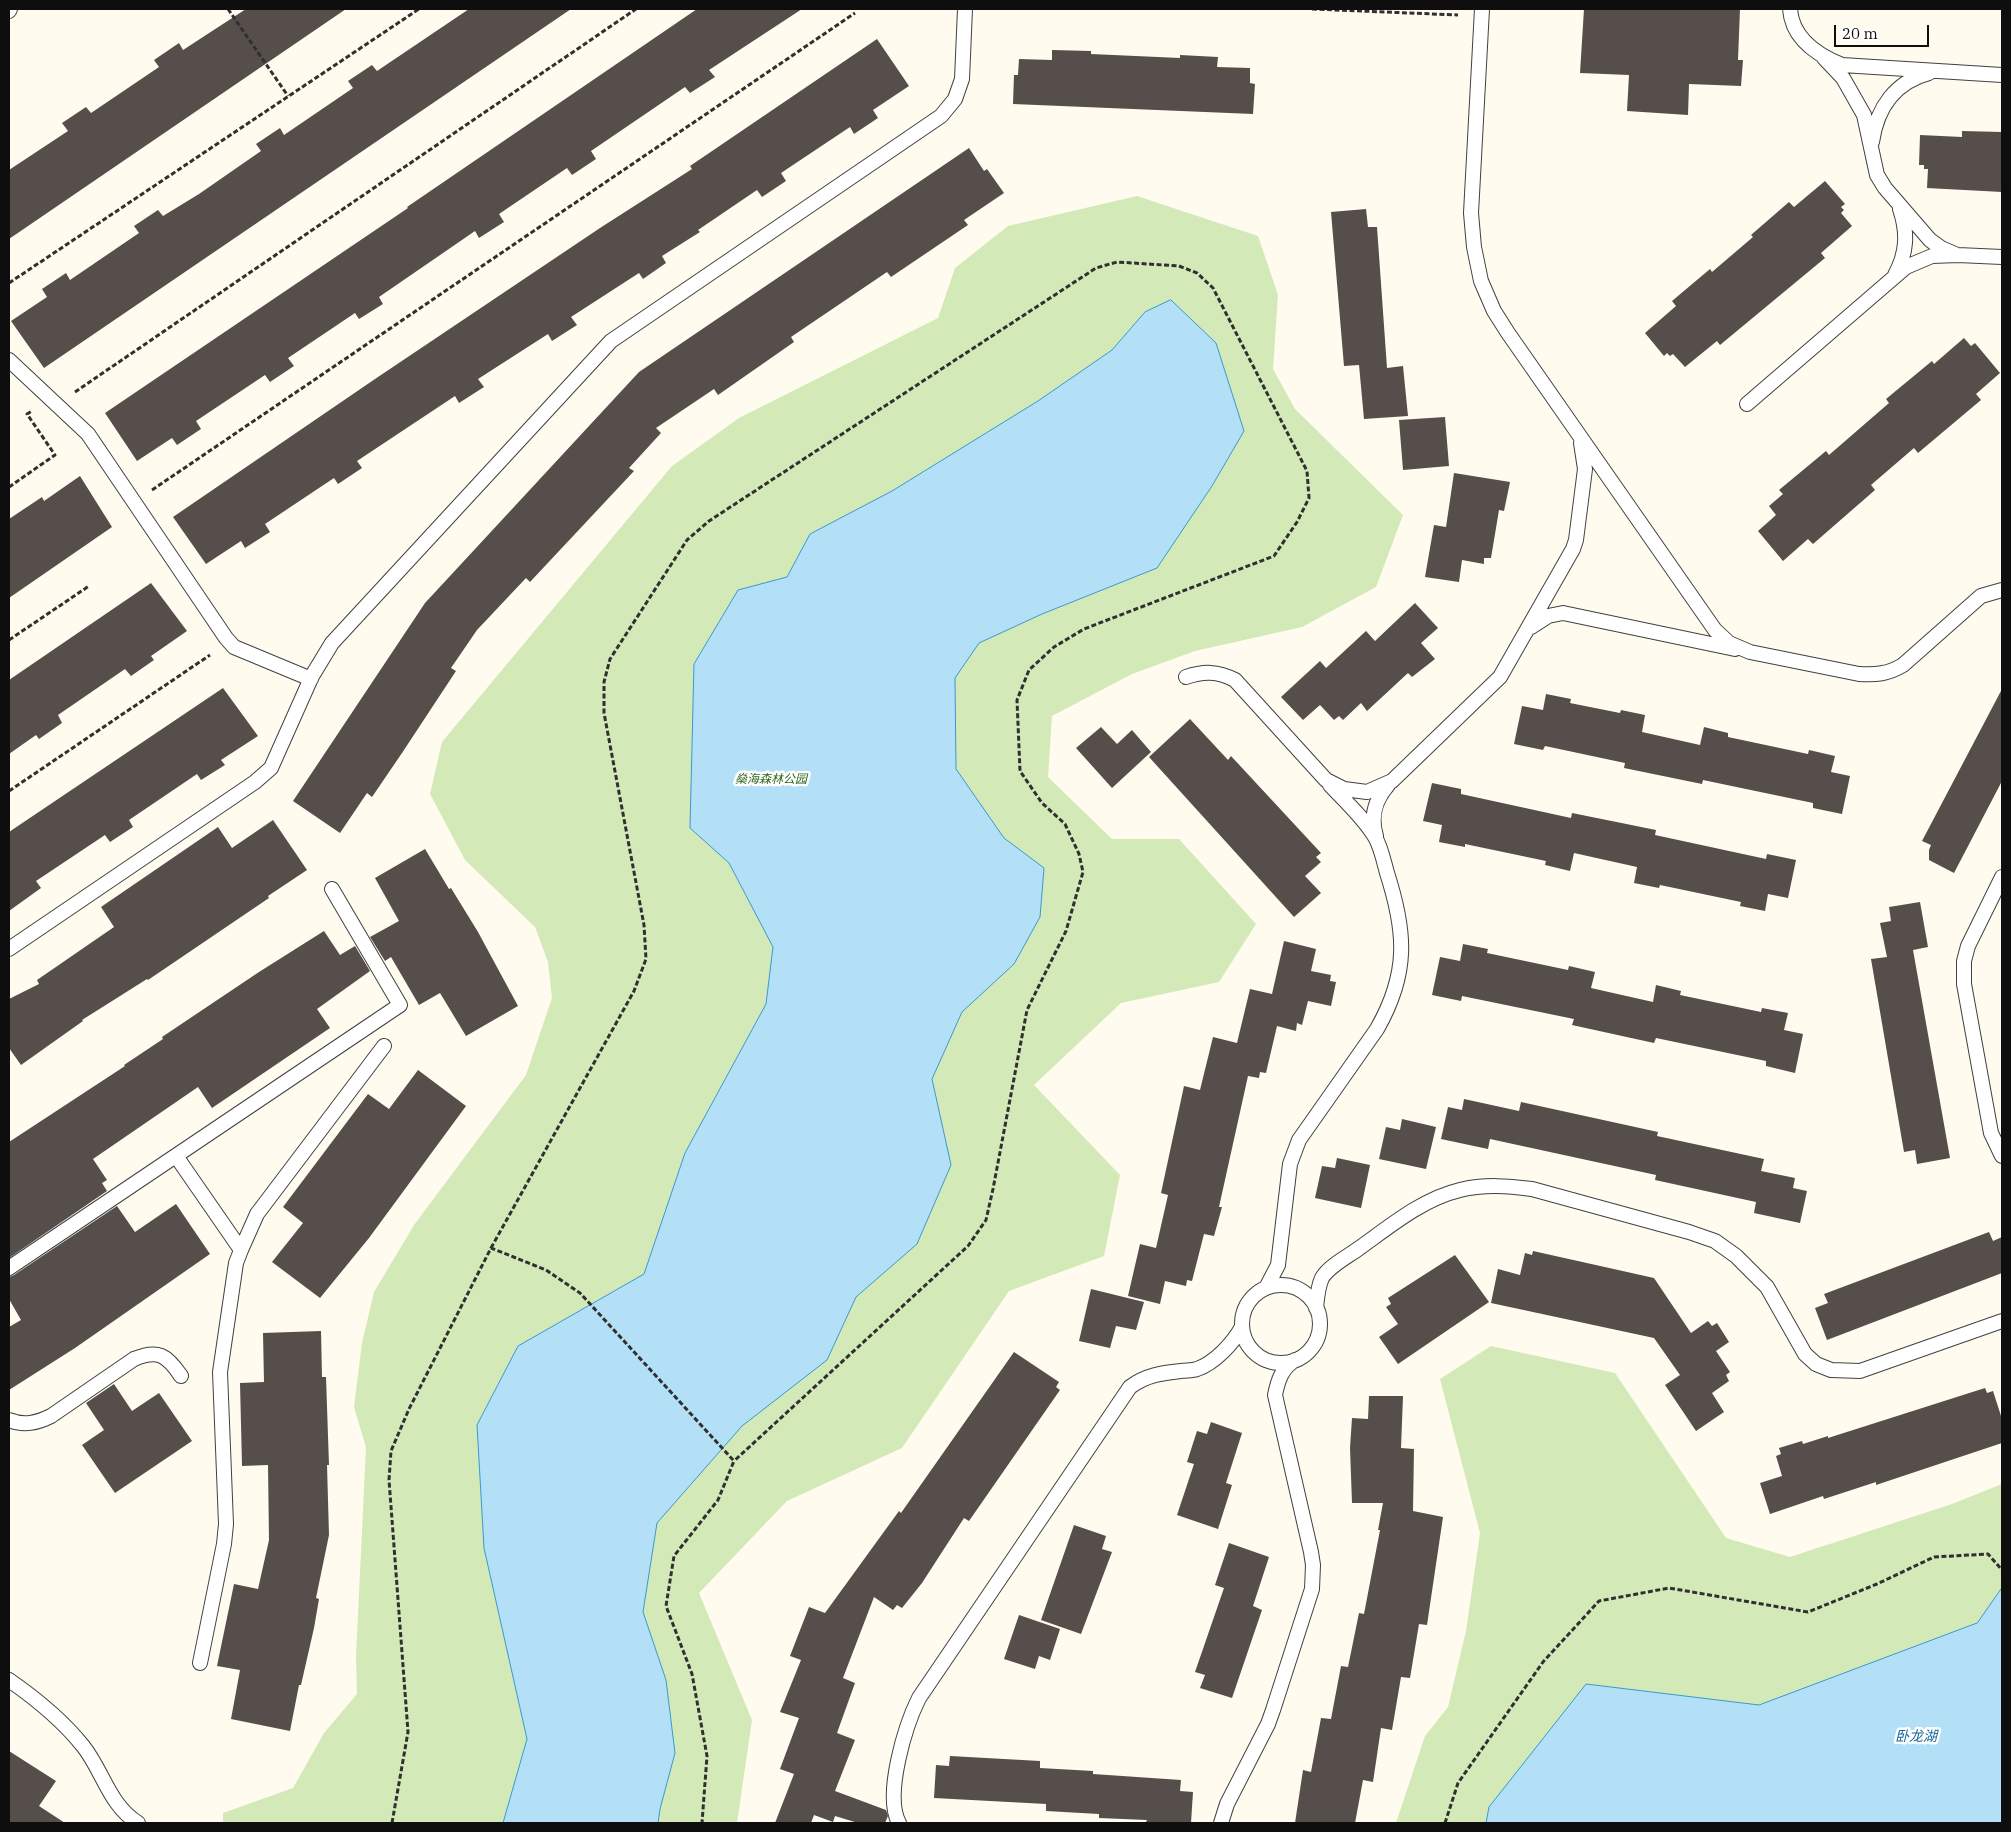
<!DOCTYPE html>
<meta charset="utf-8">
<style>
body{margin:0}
#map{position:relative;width:2011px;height:1832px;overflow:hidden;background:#fffbee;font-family:"IBM Plex Serif",serif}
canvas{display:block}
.frame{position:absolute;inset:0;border:10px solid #0e0e0e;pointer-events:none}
.scale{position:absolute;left:1834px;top:25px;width:95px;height:22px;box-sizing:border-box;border:2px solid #0e0e0e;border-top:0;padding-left:6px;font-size:15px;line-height:18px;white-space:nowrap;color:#0e0e0e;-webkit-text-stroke:4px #fff;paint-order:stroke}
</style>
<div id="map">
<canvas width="2011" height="1832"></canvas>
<div class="frame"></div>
<div class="scale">20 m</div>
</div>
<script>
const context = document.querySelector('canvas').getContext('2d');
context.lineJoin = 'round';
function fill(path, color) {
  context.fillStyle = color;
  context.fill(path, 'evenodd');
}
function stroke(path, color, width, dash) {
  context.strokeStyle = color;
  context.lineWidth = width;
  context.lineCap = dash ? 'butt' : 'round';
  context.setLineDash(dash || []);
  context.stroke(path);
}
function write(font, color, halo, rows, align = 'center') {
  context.font = font + ' "IBM Plex Serif","Noto Sans SC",serif';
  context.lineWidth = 5;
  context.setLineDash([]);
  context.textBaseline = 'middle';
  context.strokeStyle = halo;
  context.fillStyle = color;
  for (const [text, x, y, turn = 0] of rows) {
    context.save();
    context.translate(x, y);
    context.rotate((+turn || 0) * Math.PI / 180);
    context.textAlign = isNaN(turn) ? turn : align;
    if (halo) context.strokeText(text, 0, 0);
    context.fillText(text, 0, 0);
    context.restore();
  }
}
const green = new Path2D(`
 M1137,196L1258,236L1278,295L1273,369L1295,409L1403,515L1376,587L1302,627L1195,651L1132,674L1052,716L1048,777L1112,839H1179L1256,924L1219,982L1121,1003L1034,1085L1120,1175L1104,1256L1009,1291L902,1448L787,1501L699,1593L752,1720L737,1823H223V1813L293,1788L324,1733L357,1694L356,1657L366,1447L354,1407L362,1343L374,1292L414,1225L526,1075L552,998L548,962L535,927L465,860L430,794L442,742L672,466L739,418L938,318L955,268L1008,226Z
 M1491,1346L1615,1373L1726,1538L1790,1557L1952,1504L2002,1484V1823H1396L1425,1736L1448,1707L1466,1631L1480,1533L1440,1379Z`);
const water = new Path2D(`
 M1171,300L1216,343L1244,431L1212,486L1157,568L1042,614L979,643L955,678L956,769L1004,838L1044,868L1040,917L1014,964L962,1012L932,1079L951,1165L917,1244L856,1297L827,1360L742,1426L657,1523L643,1612L666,1680L675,1753L660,1809L658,1823H503L527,1739L484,1548L477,1425L518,1346L644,1274L685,1153L766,1004L773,947L729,863L690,828L694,664L738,590L787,577L810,534L892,491L1038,401L1112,350L1145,312Z
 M2002,1588V1823H1486L1489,1807L1586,1684L1759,1705L1977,1623Z`);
const building = new Path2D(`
 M246,9H346L9,239V170L68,131L62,123L86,107L91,113L159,67L154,60L179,43L183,50Z
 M469,9H571L44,368L11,321L47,297L42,289L66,273L70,280L139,233L134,226L158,210L163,216L199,194L261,151L256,144L280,128L284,135L353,88L348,81L372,65L377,71Z
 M697,9H802L709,70L715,77L690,93L685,87L591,151L596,159L572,175L567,168L499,214L504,222L479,238L475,231L379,297L383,304L359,319L355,313L288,358L294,366L270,382L265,375L196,421L201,429L177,445L172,438L137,461L105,413L408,208L407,207Z
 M1584,9H1740L1738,60H1743L1741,86L1689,84L1688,115L1627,111L1629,75L1580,73Z
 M877,39L909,86L873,110L878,118L854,134L850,127L781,173L786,181L762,197L757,190L698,230L700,232L662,256L666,263L643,279L639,273L571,317L577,325L552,341L548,334L478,379L484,387L459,403L455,396L357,461L362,468L338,484L334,478L265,524L270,532L245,548L241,541L206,564L173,517L375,379L600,228L692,169L690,166Z
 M1052,50L1091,51V54L1180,58V55L1218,57L1217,67L1250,68V83L1255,84L1253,114L1013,104L1014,75H1018L1019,59L1052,60Z
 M1962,131L2002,132V192L1927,188L1928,169H1924V165H1919L1920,135L1962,137Z
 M969,148L984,171L987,169L1004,193L964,220L968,225L891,277L887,272L791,337L794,342L718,395L714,389L656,428L661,433L629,468L634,471L530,582L526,578L477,630L451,668L456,671L402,753L372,797L367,793L340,833L293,801L425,603L639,372Z
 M1825,181L1845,204L1841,207L1844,210L1841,213L1852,226L1821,253L1825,258L1720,345L1717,341L1685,367L1673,354L1670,356L1667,353L1664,356L1645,333L1676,306L1672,301L1710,269L1712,272L1753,237L1751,235L1789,202L1794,207Z
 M1366,209L1368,227H1377L1387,368L1403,366L1408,416L1364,419L1359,365L1344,366L1331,212Z
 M1964,338L1971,346L1975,343L2000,373L1976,394L1981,400L1918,453L1914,448L1871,485L1875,490L1813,544L1808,539L1783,561L1758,531L1776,515L1769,506L1783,494L1779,490L1826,451L1829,455L1889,403L1886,399L1932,361L1934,364Z
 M1445,417L1449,466L1403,470L1399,420Z
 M1454,473L1510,482L1504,511L1499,510L1491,558H1484V564L1462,560L1459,582L1425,577L1434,525L1446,527Z
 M80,476L112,527L9,598V519L42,497L44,501Z
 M151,583L187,631L151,656L154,660L131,676L125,669L58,715L62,723L39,739L36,735L9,754V680Z
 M1415,603L1438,628L1421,643L1435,659L1412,677L1408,673L1367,711L1361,703L1343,720L1339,716L1334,720L1320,705L1303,720L1281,697L1320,661L1326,668L1366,631L1375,641Z
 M223,688L258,736L221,760L225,765L201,780L197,774L129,820L133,827L110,842L105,835L36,881L41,888L9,911V832Z
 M2002,689V781L1954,873L1929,860V850L1931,845L1922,841Z
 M1546,694L1571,699L1570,703L1620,713L1621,710L1645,715L1642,732L1700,745L1704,727L1728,733V737L1808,754L1809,750L1835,756L1831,772L1850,776L1842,814L1813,808V803L1703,780L1702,784L1624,768L1625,763L1545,746L1543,750L1514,744L1522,706L1543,710Z
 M1190,719L1228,760L1231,756L1321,853L1316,857L1321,862L1305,876L1321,893L1294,917L1149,757Z
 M1101,727L1117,744L1132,730L1151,752L1112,788L1076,748Z
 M1432,783L1461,789V794L1571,818L1572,813L1656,830L1655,835L1766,859L1767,854L1796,860L1788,898L1768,894L1765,911L1740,906L1741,902L1660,885L1659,888L1634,883L1637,867L1574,853L1570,871L1545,865L1546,861L1465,844V847L1439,842L1442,825L1423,821Z
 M273,820L307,870L268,896L269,898L148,980L147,979L82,1020L83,1021L21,1065L9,1048V999L39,984L37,980L114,927L101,907L218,827L232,848Z
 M425,849L449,889L451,888L478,932L518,1006L466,1036L440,993L419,1005L391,957L385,961L370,937L399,921L375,878Z
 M1920,902L1928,947L1913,950L1950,1158L1917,1164L1915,1150L1904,1152L1871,959L1887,957L1880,923L1891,921L1889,907Z
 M324,931L340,955L355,946L370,971L317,1009L330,1028L212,1108L198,1087L93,1159L107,1180L102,1183L107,1191L9,1258V1142L125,1066L124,1065L163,1039L162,1037L259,972Z
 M1284,941L1316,949L1311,971L1331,975L1330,981L1336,982L1331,1006L1308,1001L1302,1025L1297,1023L1296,1031L1277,1026L1266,1073L1260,1072L1259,1078L1248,1076L1219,1207H1222L1214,1236L1204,1234L1192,1281L1187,1280L1186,1286L1165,1281L1160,1304L1128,1296L1140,1244L1156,1248L1168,1195L1161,1193L1184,1086L1200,1090L1213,1037L1237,1043L1250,989L1272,994Z
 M1463,944L1488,949L1487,953L1568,970L1569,966L1595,972L1591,988L1653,1002L1656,985L1681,991L1680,995L1761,1012L1762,1008L1788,1013L1784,1030L1803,1034L1795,1073L1766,1066V1061L1656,1038L1654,1043L1572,1025L1574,1019L1462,996L1461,1001L1432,995L1440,957L1460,961Z
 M418,1070L466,1106L369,1238L320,1298L272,1262L303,1223L283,1207L368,1094L389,1109Z
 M1464,1099L1519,1111L1521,1102L1658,1132L1657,1136L1764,1159L1761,1171L1795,1178L1793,1188L1807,1191L1800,1223L1754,1213L1756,1202L1655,1180L1656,1175L1490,1139L1488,1149L1441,1139L1448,1107L1462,1110Z
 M1402,1119L1436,1127L1426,1169L1379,1159L1386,1127L1400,1130Z
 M1337,1158L1370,1165L1361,1208L1315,1198L1322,1166L1335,1168Z
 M176,1204L210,1254L75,1348L9,1390V1327L21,1320L9,1299V1277L14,1275L117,1206L135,1232Z
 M1989,1232L1993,1241L2002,1237V1273L1827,1340L1815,1308L1828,1303L1824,1294Z
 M1533,1251L1654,1278L1691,1333L1708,1321L1712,1326L1717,1323L1729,1342L1716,1351L1730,1372L1726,1375L1729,1381L1712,1393L1724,1412L1696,1431L1665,1385L1680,1375L1654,1338L1491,1303L1498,1269L1520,1275L1525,1253L1532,1255Z
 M1455,1255L1489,1302L1398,1364L1379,1337L1398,1324L1386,1307L1391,1304L1388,1298Z
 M1091,1289L1144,1302L1136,1330L1116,1326L1110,1348L1079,1341Z
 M321,1331L322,1377H326L328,1436L329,1465H327L329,1535L316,1598L319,1599L314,1628L301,1685H299L290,1731L231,1719L240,1670L217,1666L234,1584L258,1589L269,1540L268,1465L242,1466L240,1383L264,1382L263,1333Z
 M1014,1352L1059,1382L1056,1387L1060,1390L969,1521L964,1518L922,1583L902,1608L897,1605L893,1610L874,1597L843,1678L855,1683L837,1733L855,1740L835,1791L886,1810L888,1816L885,1823H858L835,1816L833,1822L814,1815L811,1823H775L794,1774L780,1769L799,1718L780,1712L801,1660L790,1656L809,1607L825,1613L899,1511L901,1513Z
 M114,1384L132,1411L159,1393L192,1441L115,1493L82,1445L104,1430L86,1403Z
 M1985,1388L1987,1393L1993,1391L2002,1419V1443L1876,1485V1482L1824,1499L1823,1496L1770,1514L1760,1483L1782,1476L1776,1456L1781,1454L1779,1448L1802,1441L1803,1444L1828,1436V1438Z
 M1369,1396H1403L1401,1448L1414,1449L1413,1511L1443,1517L1427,1625L1419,1624L1410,1678L1401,1677L1392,1730L1381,1728L1373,1782L1363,1780L1355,1823H1295L1303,1770L1311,1772L1321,1718L1331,1719L1341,1666L1348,1667L1359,1613L1364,1614L1380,1530H1378L1383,1503H1352L1350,1448L1352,1418L1368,1419Z
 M1211,1422L1242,1433L1226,1483L1232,1485L1218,1529L1177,1515L1194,1464L1187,1462L1197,1431L1207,1434Z
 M1074,1525L1106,1536L1102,1549L1112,1552L1081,1634L1041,1620Z
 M1229,1543L1269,1557L1253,1606L1262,1610L1232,1698L1200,1688L1205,1675L1195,1672L1224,1588L1215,1585Z
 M1019,1615L1060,1629L1050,1660L1039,1656L1035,1669L1004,1659Z
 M9,1751L56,1781L39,1806L65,1823H9Z
 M950,1756L1040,1761V1768L1093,1771V1774L1181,1780L1180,1791L1193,1792L1191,1823L1146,1822L1147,1820L1099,1818V1814L1046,1811V1804L934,1798L936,1765L949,1766Z`);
const path = new Path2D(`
 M228,9L288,96
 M1312,9L1458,15
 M9,283L419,9
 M75,392L636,9
 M9,487L55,455L27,414L32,411
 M152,490L855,13
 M9,640L89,586
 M9,791L210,655
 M491,1248L634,991L646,959L644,925L604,713V682L610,659L687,540L709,521L1096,268L1117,262L1179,266L1197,273L1213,288L1307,471L1309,498L1297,522L1274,556L1084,629L1054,647L1029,670L1017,700L1020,771L1042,803L1065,824L1079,854L1083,872L1066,931L1027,1010L993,1189L986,1220L968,1246L734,1461
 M392,1823L408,1732L389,1480L391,1451L409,1409L491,1248L546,1270L580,1293L734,1461L718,1500L674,1556L666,1606L692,1674L707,1756L702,1823
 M1445,1823L1458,1783L1543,1662L1599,1601L1669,1588L1808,1612L1877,1584L1934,1557L1988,1554L2002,1570`);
const service = new Path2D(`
 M1482,9L1471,213L1474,247L1481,281L1494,311L1508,333L1715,630L1729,643L1750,652L1859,674C1876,675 1888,674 1903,665L1981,596L2002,590
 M1790,9C1792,38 1817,55 1842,65L2002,75
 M9,11L10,9
 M1824,58L1843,78L1864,115L1877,175L1885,188L1930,240L1941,248L1955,254
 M1872,142C1877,108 1895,82 1929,73
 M1895,275C1907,253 1908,233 1900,209
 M9,360L88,434L226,638L234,647L311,679
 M1747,404L1906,267L1932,256L1958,255L2002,257
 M1531,627L1548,616L1563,613L1735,649
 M1186,677C1204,671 1217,671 1235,680L1326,780L1344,789L1367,792L1392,781L1500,677L1573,549L1576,540L1585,469L1581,443
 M1376,836C1370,816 1375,800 1388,785
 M2002,877L1968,946L1964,961V984L1991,1133L2002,1156
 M9,949L255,782L271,768L312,676L332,643L611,341L941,116L955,99L962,79L965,9
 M176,1156L241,1250L236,1263L220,1372L226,1524L224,1544L200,1663
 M241,1250L257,1214L384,1046
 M9,1268L400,1005L332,889
 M1242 1324a39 39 0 1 1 78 0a39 39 0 1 1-78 0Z
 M1266,1288L1278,1265L1290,1164L1299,1140L1377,1029C1409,973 1406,932 1387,873C1384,862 1381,847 1375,837C1364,818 1345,801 1330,785
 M1316,1308C1317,1298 1318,1286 1322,1278C1329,1266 1347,1257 1358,1249C1389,1227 1422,1199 1460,1190C1485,1184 1508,1186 1532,1189L1689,1232L1715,1241L1736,1256L1767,1287L1805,1354L1816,1364L1831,1370L1860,1371L2002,1321
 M9,1420C24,1426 37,1423 51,1416L134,1359C158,1349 167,1355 181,1376
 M9,1680C35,1698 63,1721 83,1746C103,1771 109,1805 138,1823
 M899,1823C884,1795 905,1726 919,1698L1130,1387C1146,1375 1162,1373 1181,1371C1186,1370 1192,1371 1197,1369C1215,1363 1233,1343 1242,1327
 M1221,1823L1227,1804L1268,1724L1273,1710L1312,1589L1313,1565L1311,1552L1275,1395C1278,1380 1282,1368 1295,1360`);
const parkNames = [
 ["燊海森林公园",771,780]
];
const waterNames = [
 ["卧龙湖",1916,1737]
];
fill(green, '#d4e9b8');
fill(water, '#b3e0f6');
stroke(water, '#3a99ce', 1);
fill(building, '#564e4a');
stroke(service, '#414141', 16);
stroke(path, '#303030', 3, [5, 2.5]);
stroke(service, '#fff', 14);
write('italic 12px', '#30661d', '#fff', parkNames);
write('italic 14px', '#166aa0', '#fff', waterNames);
</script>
